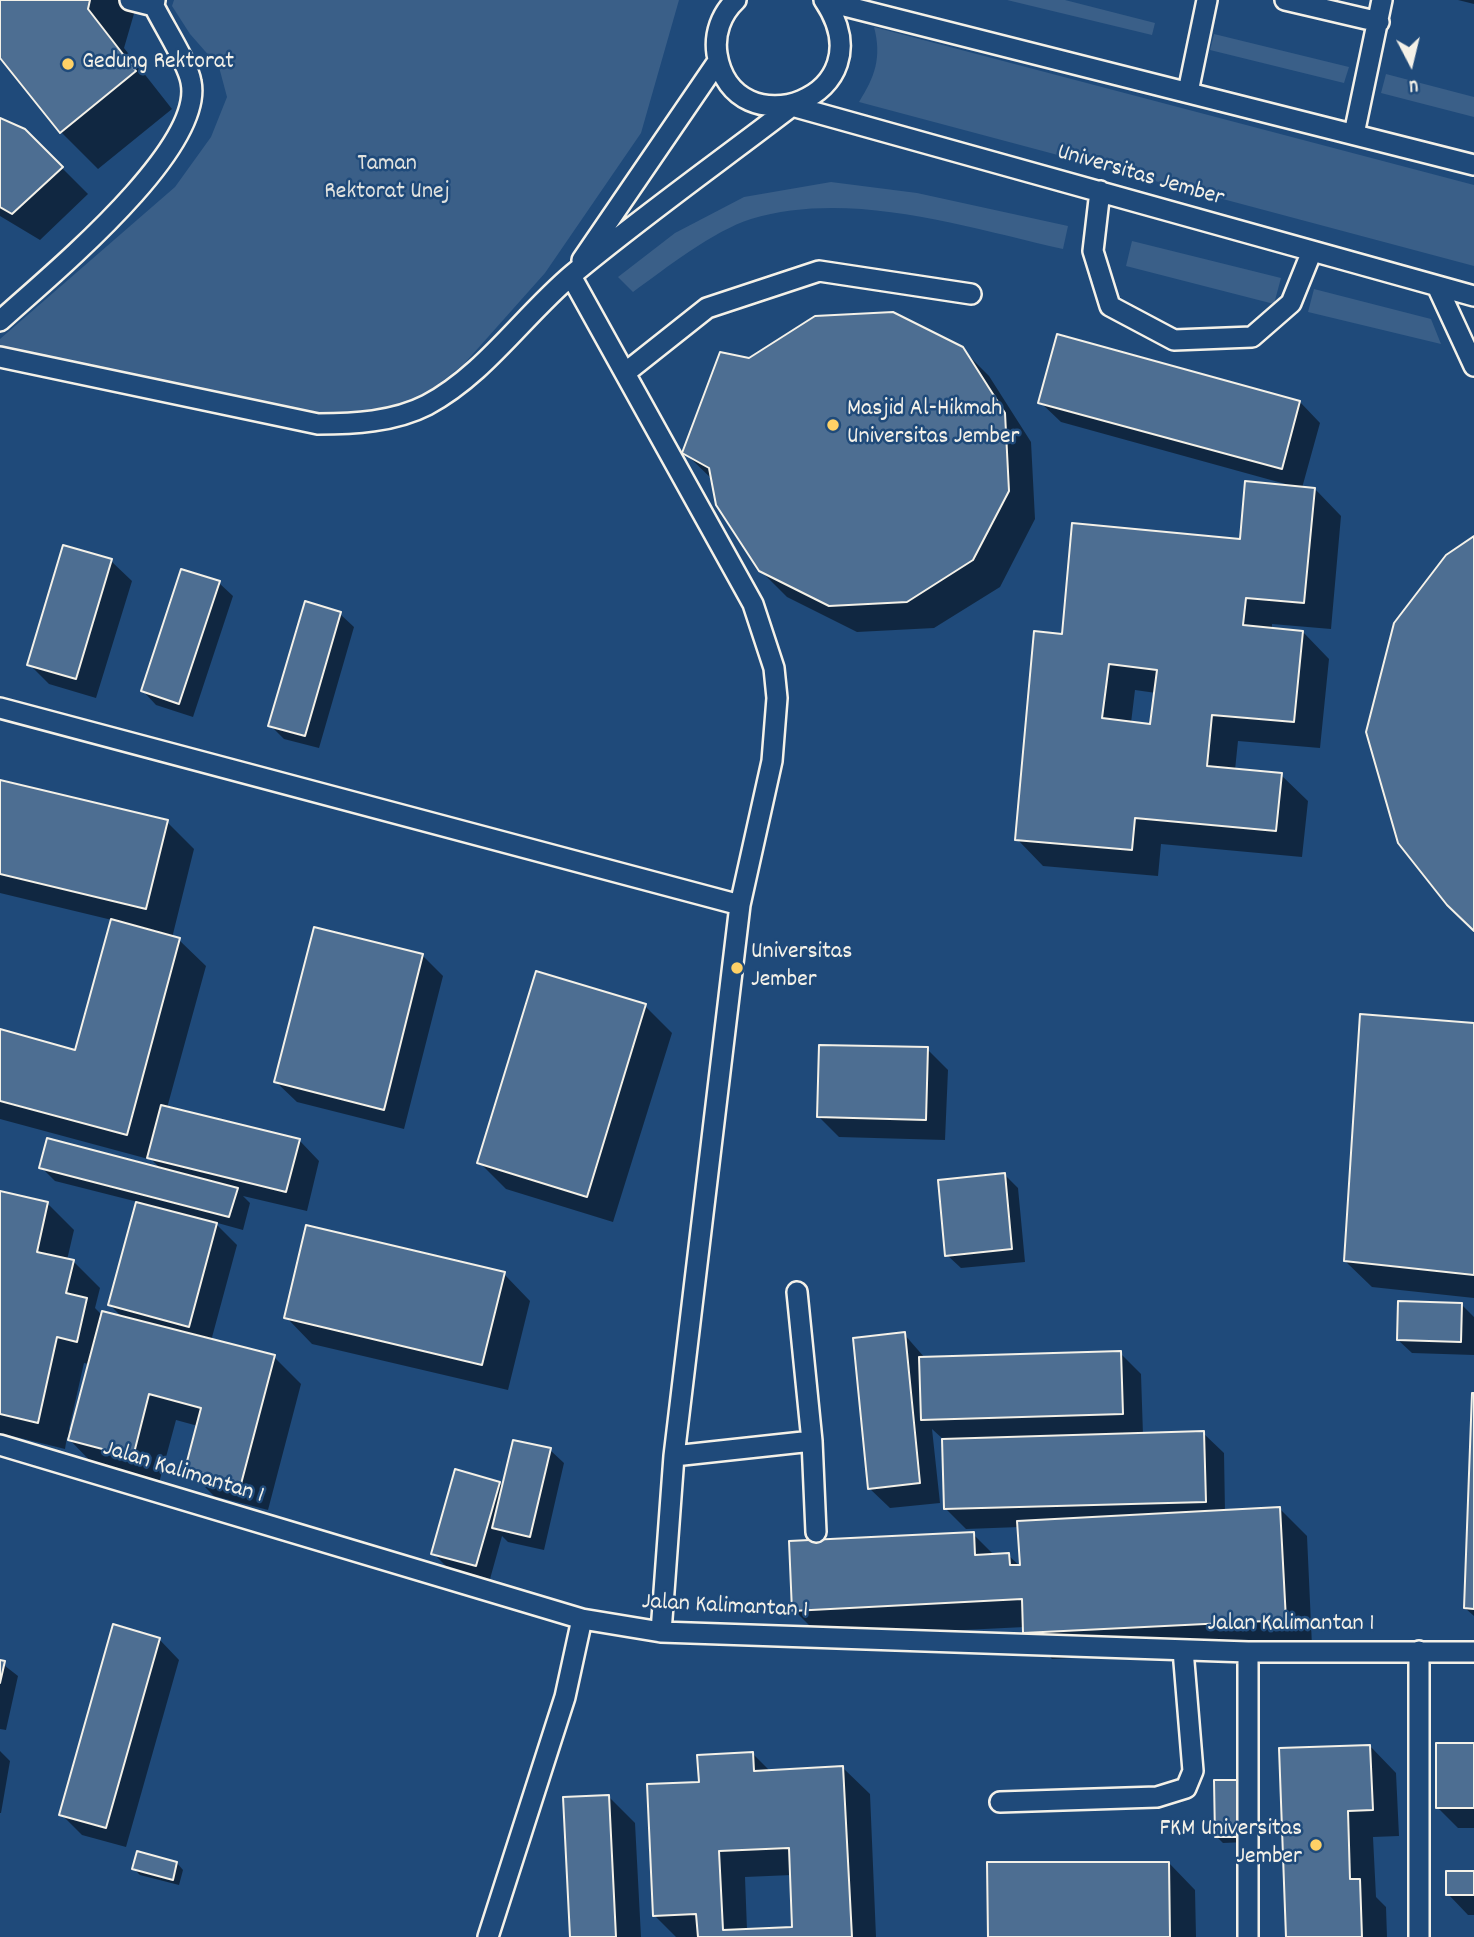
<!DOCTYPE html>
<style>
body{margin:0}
#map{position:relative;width:1474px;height:1937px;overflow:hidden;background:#1f4a7a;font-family:Dekko,sans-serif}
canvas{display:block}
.north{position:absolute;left:1376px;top:28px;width:70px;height:70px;-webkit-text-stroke:5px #1f4a7a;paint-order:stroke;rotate:173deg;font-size:19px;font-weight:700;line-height:28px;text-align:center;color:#f4f1e8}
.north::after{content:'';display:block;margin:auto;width:24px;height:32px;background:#f4f1e8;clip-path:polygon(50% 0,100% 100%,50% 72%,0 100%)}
</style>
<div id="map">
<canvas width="1474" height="1937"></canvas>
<div class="north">U</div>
</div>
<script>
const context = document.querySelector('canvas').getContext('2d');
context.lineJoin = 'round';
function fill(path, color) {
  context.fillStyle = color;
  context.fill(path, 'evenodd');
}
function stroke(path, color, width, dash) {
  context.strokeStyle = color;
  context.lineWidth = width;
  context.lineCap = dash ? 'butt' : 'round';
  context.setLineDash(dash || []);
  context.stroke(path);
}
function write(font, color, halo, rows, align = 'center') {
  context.font = font + ' Dekko,sans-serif';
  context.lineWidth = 5;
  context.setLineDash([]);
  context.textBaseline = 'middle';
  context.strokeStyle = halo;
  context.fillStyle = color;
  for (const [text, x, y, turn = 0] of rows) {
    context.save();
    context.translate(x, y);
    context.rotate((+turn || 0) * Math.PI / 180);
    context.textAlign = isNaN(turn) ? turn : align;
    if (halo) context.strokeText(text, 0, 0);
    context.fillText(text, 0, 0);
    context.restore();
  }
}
const green = new Path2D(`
 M174,0H679L641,133L545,273L464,364L420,399L352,414L305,413L0,347V339L175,187L211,137L227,97L219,67L190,34L172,6Z
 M1007,0H1065L1155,23L1152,35Z
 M874,27L1474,185V266L859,102C875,77 882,57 874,27Z
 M1214,34L1349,67L1344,83L1210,50Z
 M1386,74L1474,97V117L1381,93Z
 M831,182L917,193L1068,226L1063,249C966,227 850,189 751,219C713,231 666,268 633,292L618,277L675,233L744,197Z
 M1132,241L1281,278L1274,304L1126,266Z
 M1314,289L1431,319L1441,344L1308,312Z`);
const shadow = new Path2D(`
 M0,0H138L124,48L172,109L98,169L61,132L0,55Z
 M1458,0H1474V4Z
 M0,120L24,130L88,194L40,240L0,216Z
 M962,349L989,376L1031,442L1035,519L1000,587L934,628L857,632L787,597L760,570L714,481L684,452Z
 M1040,402H1300L1320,423L1302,488L1315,489L1341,516L1331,629L1272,624V629L1303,632L1329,659L1320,748L1238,741L1235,770L1281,775L1308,801L1302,857L1161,844L1158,876L1043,866L1017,839L1064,636L1242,541L1289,485L1061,422ZM1135,690L1156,693L1151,726L1131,723Z
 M111,561L132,581L96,698L49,684L29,664Z
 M219,583L233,596L193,717L156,705L143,691Z
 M340,614L354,627L319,748L284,739L270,725Z
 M0,781L167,822L194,849L172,938L179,940L206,966L167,1108L299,1140L319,1161L307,1211L243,1196L250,1203L243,1230L214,1222L237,1245L211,1341L274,1357L301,1384L268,1510L214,1496L187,1469L198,1426L176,1420L159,1483L96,1467L67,1437L65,1449L0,1433V1193L47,1203L74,1230L67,1260L73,1261L100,1288L95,1308L102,1315L123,1318L110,1305L138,1202L55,1181L41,1167L162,1170L152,1160L0,1119V1031L76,1052L112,920L0,893ZM84,1363L89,1364L72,1430L69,1429Z
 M423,956L443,976L404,1129L297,1102L276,1082Z
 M645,1006L672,1033L613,1222L506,1189L479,1162Z
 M1474,1025V1298L1372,1287L1345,1261Z
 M927,1049L948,1070L945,1140L839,1137L819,1117Z
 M1004,1174L1018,1188L1025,1262L961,1268L947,1255Z
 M504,1274L530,1301L508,1390L312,1344L286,1317Z
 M1461,1304L1474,1317V1355L1412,1353L1398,1340Z
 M904,1334L925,1358L1120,1353L1141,1374L1143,1435L1203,1433L1224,1453L1225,1512L1280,1509L1307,1536L1312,1646L1052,1659L1025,1632V1627L821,1637L794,1610L973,1534L995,1556L1008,1555L1022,1568L1020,1527L966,1529L945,1508L944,1440L932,1429L940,1503L890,1508L869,1488Z
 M1474,1395V1616L1465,1608Z
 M550,1450L564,1463L544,1550L508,1542L502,1536L490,1579L447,1567L433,1553L499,1483L503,1487Z
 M159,1639L179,1660L126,1847L82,1835L61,1814Z
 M0,1662L18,1676L6,1730L0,1729Z
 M1474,1745V1828H1458L1438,1808Z
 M1370,1746L1396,1773L1399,1836L1373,1837L1376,1897L1386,1907L1387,1937H1288Z
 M0,1751L10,1761L1,1813H0Z
 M753,1754L770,1771L843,1768L870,1794L876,1937H676L655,1916L701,1783ZM792,1875L794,1928L747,1930L745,1877Z
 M1216,1782L1247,1842L1223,1843L1216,1836Z
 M608,1796L635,1823L641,1937H572Z
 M177,1863L183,1870L179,1885L140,1875L134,1869Z
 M1169,1863L1195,1890L1196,1937H989Z
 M1474,1873V1915H1468L1448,1894Z`);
const building = new Path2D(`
 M0,0H90L88,9L136,71L60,133L0,58Z
 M0,118L25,129L63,167L12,214L0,207Z
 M893,312L963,347L1005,413L1009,491L973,560L907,602L829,606L759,571L716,505L709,468L682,453L720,352L749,358L815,316Z
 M1057,334L1300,401L1282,469L1038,403Z
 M1245,481L1315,488L1304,603L1246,598L1243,625L1303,631L1294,722L1212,715L1207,766L1282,773L1276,831L1135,818L1132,850L1015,840L1034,631L1062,634L1072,523L1240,539ZM1109,664L1157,670L1150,724L1102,718Z
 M1474,536V931L1447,905L1398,843L1366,732L1394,623L1446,555Z
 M63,545L112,559L76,679L27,665Z
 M181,569L220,581L179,704L141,691Z
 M305,601L341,612L305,736L268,726Z
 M0,780L168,820L146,909L0,874Z
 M111,919L180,938L127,1135L0,1101V1029L75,1050Z
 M314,927L423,954L384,1110L274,1082Z
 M536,971L646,1004L587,1197L477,1163Z
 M1360,1014L1474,1023V1275L1344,1261Z
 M819,1045L928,1047L926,1120L817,1117Z
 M161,1105L300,1139L286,1192L147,1158Z
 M47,1138L238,1188L229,1217L39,1168Z
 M1005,1173L1012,1249L945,1256L938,1180Z
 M0,1191L48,1202L37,1252L74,1260L66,1293L87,1298L77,1342L57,1337L38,1423L0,1414Z
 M136,1202L217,1223L189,1327L108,1305Z
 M306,1225L505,1272L482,1365L284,1318Z
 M1398,1301L1462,1303L1461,1342L1397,1340Z
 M102,1311L275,1355L241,1484L185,1469L201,1408L149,1394L133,1457L68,1440Z
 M905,1332L920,1483L868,1489L853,1338Z
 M1121,1351L1123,1414L921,1420L919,1357Z
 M1472,1393H1474V1609L1464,1608Z
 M1204,1431L1206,1502L944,1509L942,1439Z
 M513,1440L551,1448L530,1537L492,1528Z
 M455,1469L500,1482L476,1566L431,1554Z
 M1280,1507L1286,1620L1023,1633L1022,1599L792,1611L789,1541L974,1532L975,1555L1009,1553L1010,1565H1020L1017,1521Z
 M113,1624L160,1638L106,1828L59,1815Z
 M0,1660L5,1661L0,1683Z
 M1436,1743H1474V1808H1436Z
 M1370,1745L1373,1810L1348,1811L1350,1879H1360L1362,1937H1286L1279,1748Z
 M753,1752L754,1771L843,1766L852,1937H698L696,1914L653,1916L647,1784L699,1782L697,1755ZM789,1848L792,1927L723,1930L719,1851Z
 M1214,1780H1242V1837H1215Z
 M609,1795L616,1937H570L563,1797Z
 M137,1851L177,1862L173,1880L132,1869Z
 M987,1862H1169L1170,1937H988Z
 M1446,1871H1474V1895H1446Z`);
const service = new Path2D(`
 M130,0L154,6
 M736,0C721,14 714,34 717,54C733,152 890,98 824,0
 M1285,0L1379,22
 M825,1L1474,165
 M1188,92L1207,0
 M1354,134L1382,0
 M1100,191L1093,251L1110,306L1174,340L1252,337L1291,303L1312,251
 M582,260L718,61
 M571,276L753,604L774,668L777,698L772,761L740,905L674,1456L661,1632
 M1437,286L1474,366
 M0,321C47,278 205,150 191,82C188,63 163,25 154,6L155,0
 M0,357L318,424C353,424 394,422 427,405C485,374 523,316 573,274C644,215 719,162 792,106L1474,296
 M625,373L707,308L819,271L971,294
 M0,708L740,905
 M797,1292L812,1441L816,1532
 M0,1445L582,1619L661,1632L1248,1652H1474
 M674,1456L812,1441
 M1248,1652V1937
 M1000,1802L1157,1797L1186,1788L1193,1771L1183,1650
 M488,1937L565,1697L582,1619
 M1419,1937V1651`);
const markers = [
 [68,64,7,"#ffd166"],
 [833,425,7,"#ffd166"],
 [737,968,7,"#ffd166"],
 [1316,1845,7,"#ffd166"]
];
const poiNames = [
 ["Gedung Rektorat",82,64],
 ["Masjid Al-Hikmah",847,411],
 ["Universitas Jember",847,439],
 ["Universitas",751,954],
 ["Jember",751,982],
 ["FKM Universitas",1302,1831,"right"],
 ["Jember",1302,1859,"right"]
];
const parkNames = [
 ["Taman",387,166],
 ["Rektorat Unej",387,194]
];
const streetNames = [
 ["Universitas Jember",1140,177,16],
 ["Jalan Kalimantan 1",183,1474,17],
 ["Jalan Kalimantan 1",725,1608,3],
 ["Jalan Kalimantan 1",1291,1626]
];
fill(green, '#3a5f88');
fill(shadow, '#0007');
fill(building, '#4d6e92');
stroke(building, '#f4f1e8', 2);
stroke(service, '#f4f1e8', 24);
stroke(service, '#1f4a7a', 19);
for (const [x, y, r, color] of markers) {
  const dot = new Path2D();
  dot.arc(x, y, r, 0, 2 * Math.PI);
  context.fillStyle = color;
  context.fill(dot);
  stroke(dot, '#1f4a7a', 2.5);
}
write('24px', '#f4f1e8', '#1f4a7a', poiNames, 'left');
write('24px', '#e1e2de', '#1f4a7a', parkNames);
write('24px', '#f4f1e8', '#1f4a7a', streetNames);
</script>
